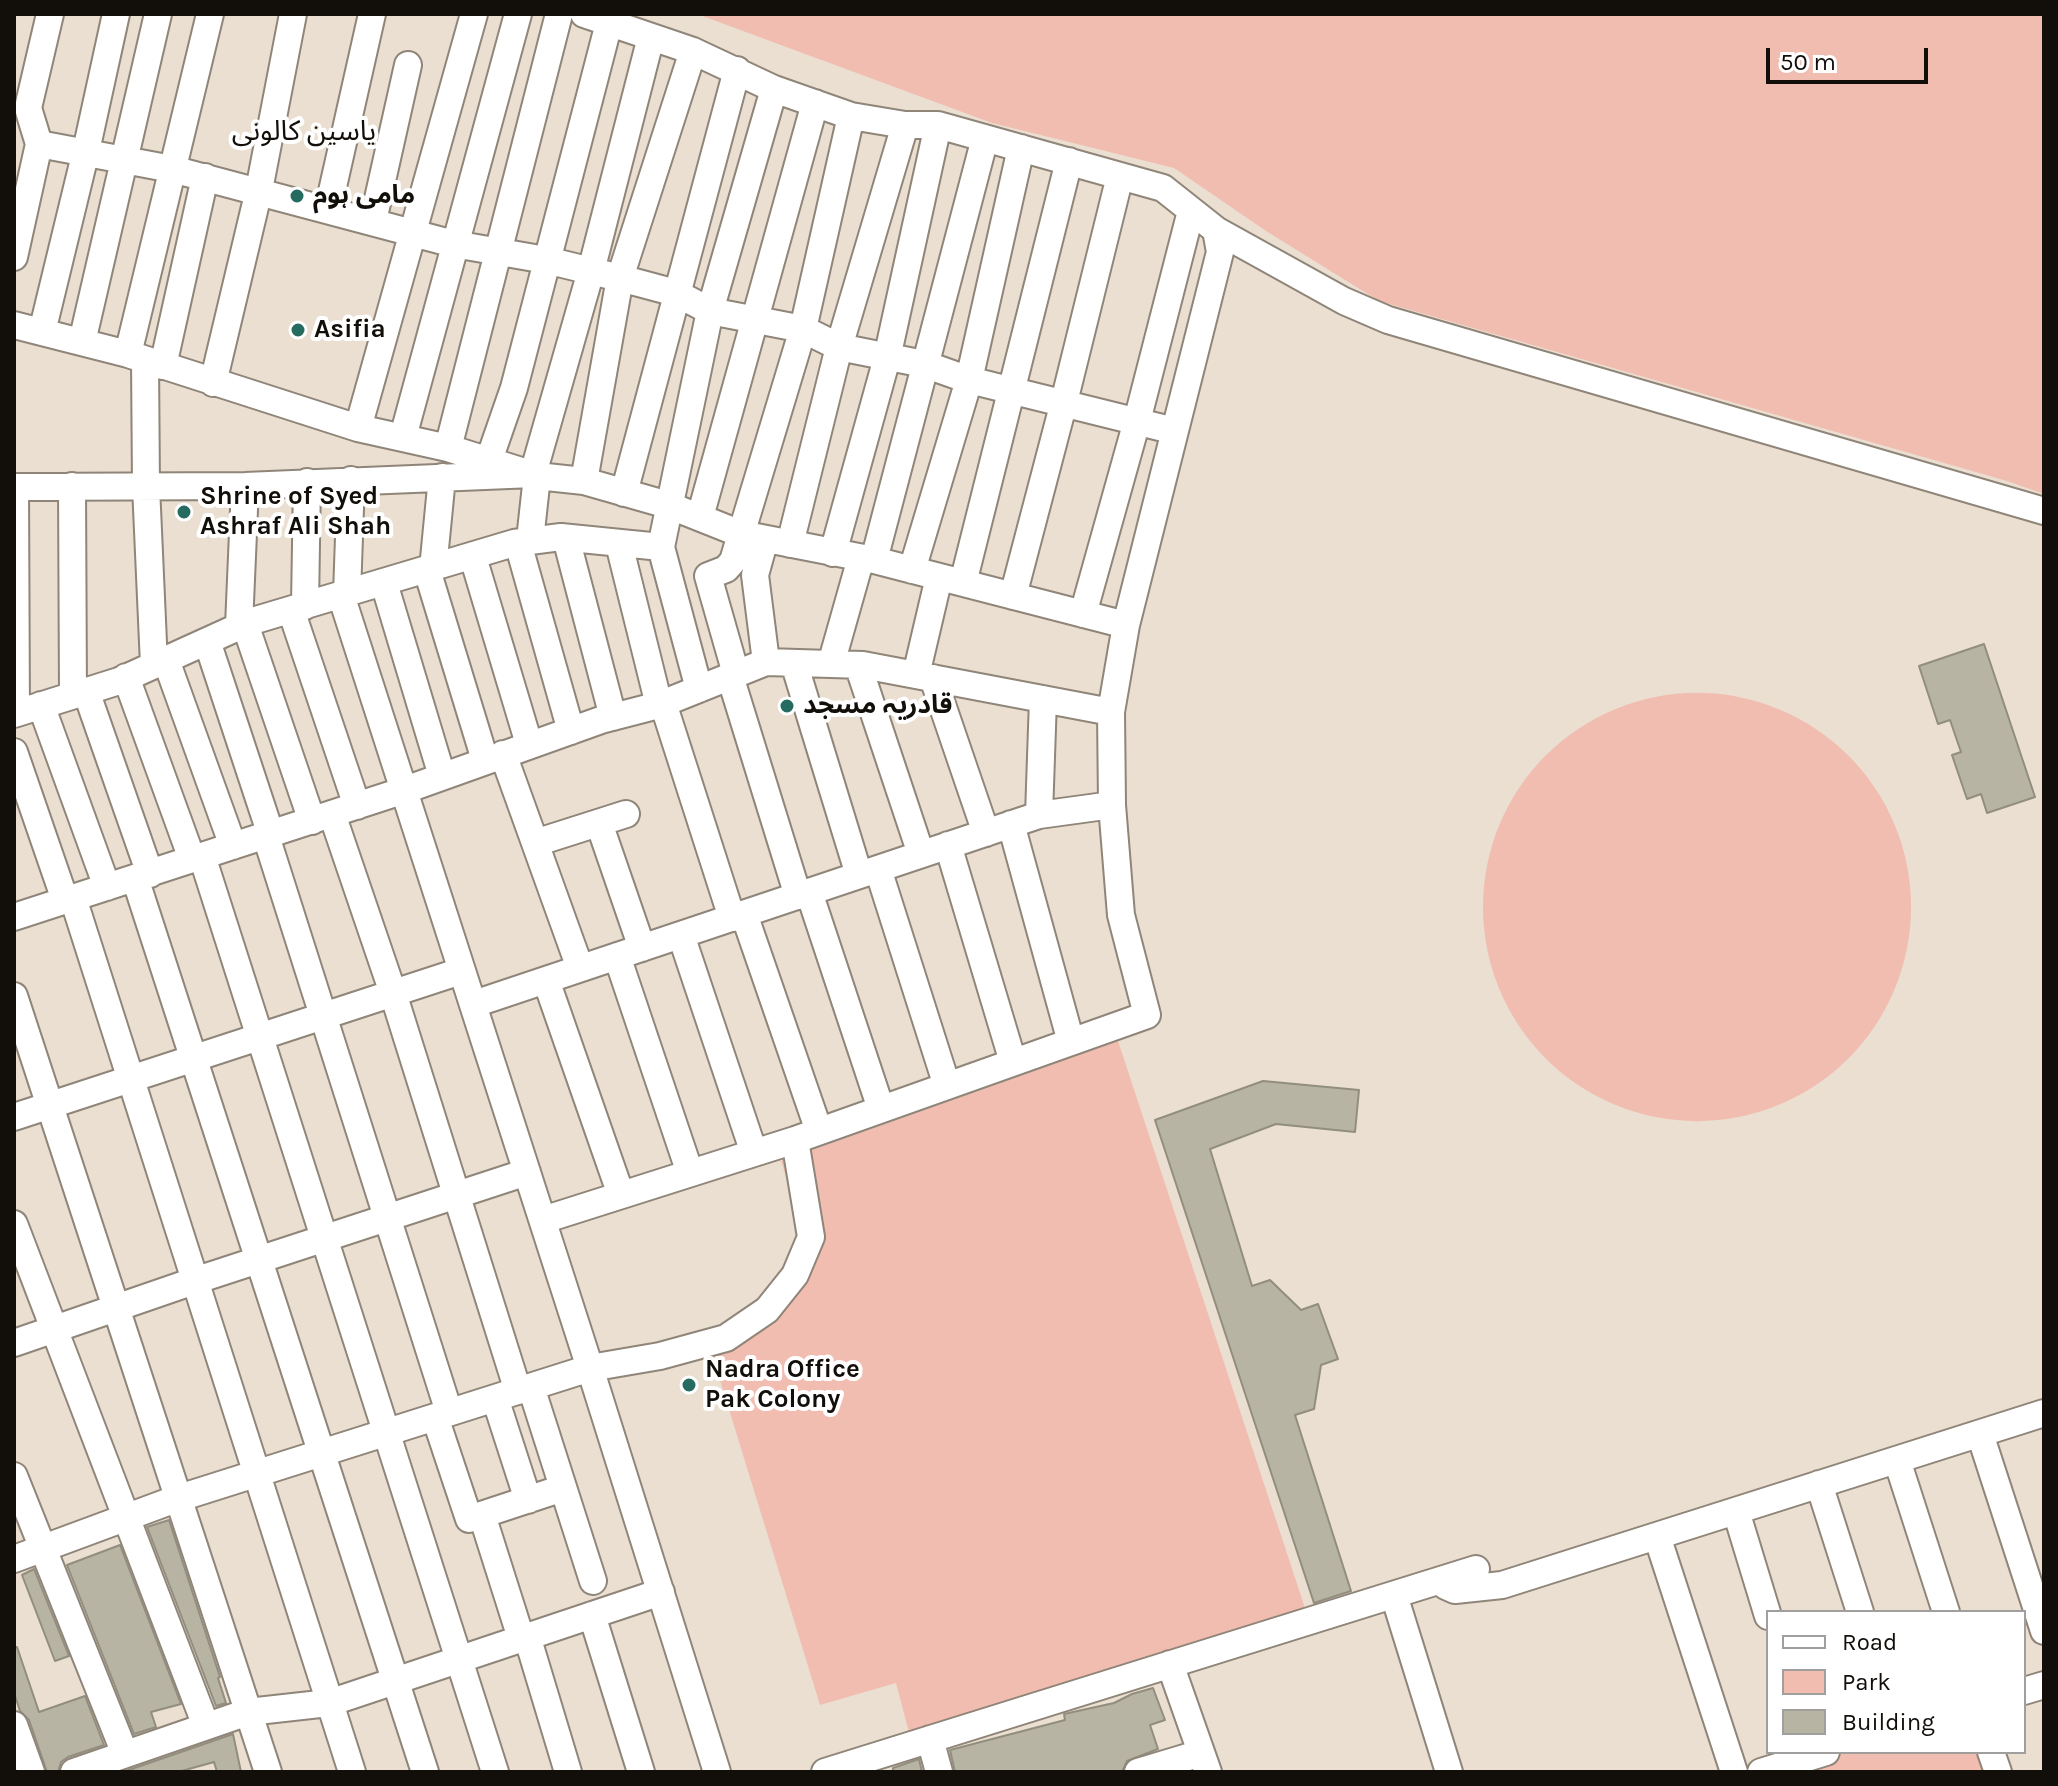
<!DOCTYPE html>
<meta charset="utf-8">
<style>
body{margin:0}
#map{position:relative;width:2058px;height:1786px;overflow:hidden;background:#eadfd1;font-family:Karla,sans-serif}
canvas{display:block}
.frame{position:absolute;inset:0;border:16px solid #120e09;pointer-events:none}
.legend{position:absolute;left:1766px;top:1610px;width:260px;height:144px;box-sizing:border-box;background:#fff;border:2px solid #a09f9d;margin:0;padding:10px 14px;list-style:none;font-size:24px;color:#120e09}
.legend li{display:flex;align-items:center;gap:16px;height:40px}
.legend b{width:40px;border:2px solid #a09f9d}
.scale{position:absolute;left:1766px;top:48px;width:162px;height:36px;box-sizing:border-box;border:4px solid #120e09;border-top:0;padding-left:10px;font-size:24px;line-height:28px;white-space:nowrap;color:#120e09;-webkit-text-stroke:6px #fff;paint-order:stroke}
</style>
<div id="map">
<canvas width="2058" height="1786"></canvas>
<div class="frame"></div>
<ul class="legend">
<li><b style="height:10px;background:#fff"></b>Road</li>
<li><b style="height:22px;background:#f2bdb1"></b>Park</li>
<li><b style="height:22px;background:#b8b4a4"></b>Building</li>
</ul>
<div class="scale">50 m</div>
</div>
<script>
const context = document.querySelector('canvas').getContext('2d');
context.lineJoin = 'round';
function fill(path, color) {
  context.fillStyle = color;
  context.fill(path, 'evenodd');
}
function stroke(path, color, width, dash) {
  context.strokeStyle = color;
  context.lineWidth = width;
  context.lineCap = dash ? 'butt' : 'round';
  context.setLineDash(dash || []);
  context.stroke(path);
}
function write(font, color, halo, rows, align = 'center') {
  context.font = font + ' Karla,"Noto Sans Arabic",sans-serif';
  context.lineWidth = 8;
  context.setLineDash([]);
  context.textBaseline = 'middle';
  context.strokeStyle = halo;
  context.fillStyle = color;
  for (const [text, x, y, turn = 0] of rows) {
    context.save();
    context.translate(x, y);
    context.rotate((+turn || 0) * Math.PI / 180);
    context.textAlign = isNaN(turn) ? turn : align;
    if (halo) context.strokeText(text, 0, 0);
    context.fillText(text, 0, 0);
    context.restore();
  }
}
const green = new Path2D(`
 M697,14H2044V494L2007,481L1379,301L1266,231L1174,168L992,123Z
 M1483 907a214 214 0 1 1 428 0a214 214 0 1 1-428 0Z
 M1118,1041L1305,1608L911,1740L896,1683L820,1705L711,1351L760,1302L805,1233L781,1161Z
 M1825,1752H1991L1997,1772H1761Z`);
const building = new Path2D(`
 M1984,644L2035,797L1987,813L1981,794L1967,799L1952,755L1961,752L1950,720L1938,724L1919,666Z
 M1263,1081L1359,1090L1355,1132L1276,1124L1210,1149L1252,1286L1270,1280L1301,1310L1318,1304L1338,1359L1321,1365L1314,1409L1295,1415L1351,1591L1314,1603L1155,1120Z
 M169,1520L220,1677L218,1678L226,1703L216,1706L147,1527Z
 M120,1545L181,1704L151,1712L156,1727L134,1734L67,1565Z
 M34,1569L69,1656L55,1661L22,1575Z
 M17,1647L39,1712L85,1696L104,1745L68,1757L61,1762L58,1772H47L29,1720L20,1711L14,1693V1648Z
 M1153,1688L1165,1720L1150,1725L1158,1749L1127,1761L1122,1772H955L950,1750L1065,1720L1064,1714L1114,1703L1132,1694Z
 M233,1734L241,1772H217L214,1762L178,1772H123Z
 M919,1759L922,1772H893V1768Z`);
const minor = new Path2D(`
 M50,14L28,108L39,144L172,169L454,244L546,260L620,278L676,293L710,311L803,329L839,347L924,364L969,380L1175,431
 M328,209L372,14
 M373,221L408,65
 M1216,230L1344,301L1388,320L2044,511
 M14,257L39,144
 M14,325L128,354L358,428L448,448L537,476L584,481L668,505L741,534L874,560L1126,625
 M42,332L86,151L116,14
 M82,342L158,14
 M128,354L210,14
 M145,360L146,486L154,665
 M163,366L205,177
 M213,383L259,190L293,14
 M358,428L474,14
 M403,437L518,14
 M448,448L559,14
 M489,460L514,388L609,23
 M584,481L620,278L693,51
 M72,486L73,695
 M14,487L245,486L533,474L591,271L651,37
 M15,487L16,713
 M624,493L737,70
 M700,517L815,103
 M566,538L613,717
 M765,539L755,575L766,662
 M530,540L537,476
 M518,543L571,731
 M619,544L659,705
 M790,544L839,347L905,125
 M661,547L699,689
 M833,553L887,358L938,125
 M473,557L529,744
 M874,560L985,138
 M433,569L442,477
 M427,570L485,760
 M912,570L969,380L1021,148
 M384,583L442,776
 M963,583L1069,161
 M347,594L351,480
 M341,595L590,1368L717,1772
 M1013,596L1064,402L1120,176
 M305,606L307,482
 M291,610L357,806
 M1083,614L1137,421L1191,211
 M245,624L312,821
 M239,626L245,486
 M207,641L271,835
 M166,660L233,846
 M794,663L859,875
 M831,664L861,558
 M858,665L921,854
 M736,674L708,576L726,569L733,561L803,329L851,116
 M916,675L939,577
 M730,676L798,896
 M126,677L192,859
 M933,678L986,833
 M86,691L150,874
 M663,703L732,918
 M41,705L107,887
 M14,714L119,681L249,622L514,543L561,537L661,547L710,311L774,89
 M14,752L65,900
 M503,754L580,968
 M332,814L393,993L518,1391
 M1039,815L1043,699
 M599,823L642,948
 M1011,824L1071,1042
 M266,836L449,1412
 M535,843L626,814
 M948,845L1013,1062
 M202,856L495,1772
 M878,869L947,1086
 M135,878L425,1772
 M809,892L881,1109
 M73,898L352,1772
 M744,914L819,1131
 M14,917L405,790L601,720L659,705L766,662L863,665L1111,712
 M681,935L754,1153
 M617,956L690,1173
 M546,980L621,1195
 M14,996L268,1772
 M474,1004L1039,815L1112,805
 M14,1117L461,971
 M543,1220L795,1140L1147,1015L1121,915L1112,805L1111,712L1126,625L1220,252L1216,230L1163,188L938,125H905L851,116L774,89L693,51L584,14
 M14,1224L206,1726
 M14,1343L194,1281L527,1172
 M531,1387L593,1581
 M495,1398L528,1500
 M435,1417L469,1519L563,1488
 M1980,1434L2044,1631
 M1897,1460L1946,1612
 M14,1476L125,1754
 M1819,1484L1860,1612
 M1736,1511L1768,1616
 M482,1515L521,1638
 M1657,1536L1734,1772
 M14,1559L176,1499L590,1368L660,1356L726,1338L767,1310L795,1275L811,1237L795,1140
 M1446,1586L1455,1590L1502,1585L2044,1413
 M1394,1595L1449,1772
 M592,1615L641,1772
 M527,1636L568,1772
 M1170,1664L1208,1772
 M2024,1691L2044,1685
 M14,1725L31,1772
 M930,1739L939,1772
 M1991,1752L1998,1772
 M74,1772L248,1712L329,1703L661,1592
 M825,1772L1476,1569
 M1138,1772L1201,1753
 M1761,1772L1826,1752`);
const markers = [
 [297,196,8,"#256b5f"],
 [298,330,8,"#256b5f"],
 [184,512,8,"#256b5f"],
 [787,706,8,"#256b5f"],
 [689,1385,8,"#256b5f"]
];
const poiNames = [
 ["مامی ہوم",313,196],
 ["Asifia",314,330],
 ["Shrine of Syed",200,497],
 ["Ashraf Ali Shah",200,527],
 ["قادریہ مسجد",803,706],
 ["Nadra Office",705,1370],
 ["Pak Colony",705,1400]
];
const neighbourhoodNames = [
 ["یاسین کالونی",304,132]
];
fill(green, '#f2bdb1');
fill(building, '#b8b4a4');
stroke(building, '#928e7f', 2);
stroke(minor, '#8f8578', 30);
stroke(minor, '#fff', 26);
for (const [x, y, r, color] of markers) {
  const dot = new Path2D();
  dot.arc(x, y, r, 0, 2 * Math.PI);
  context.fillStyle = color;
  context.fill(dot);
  stroke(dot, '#fff', 3);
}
write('bold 26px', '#120e09', '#fff', poiNames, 'left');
write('28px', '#120e09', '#fff', neighbourhoodNames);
</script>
